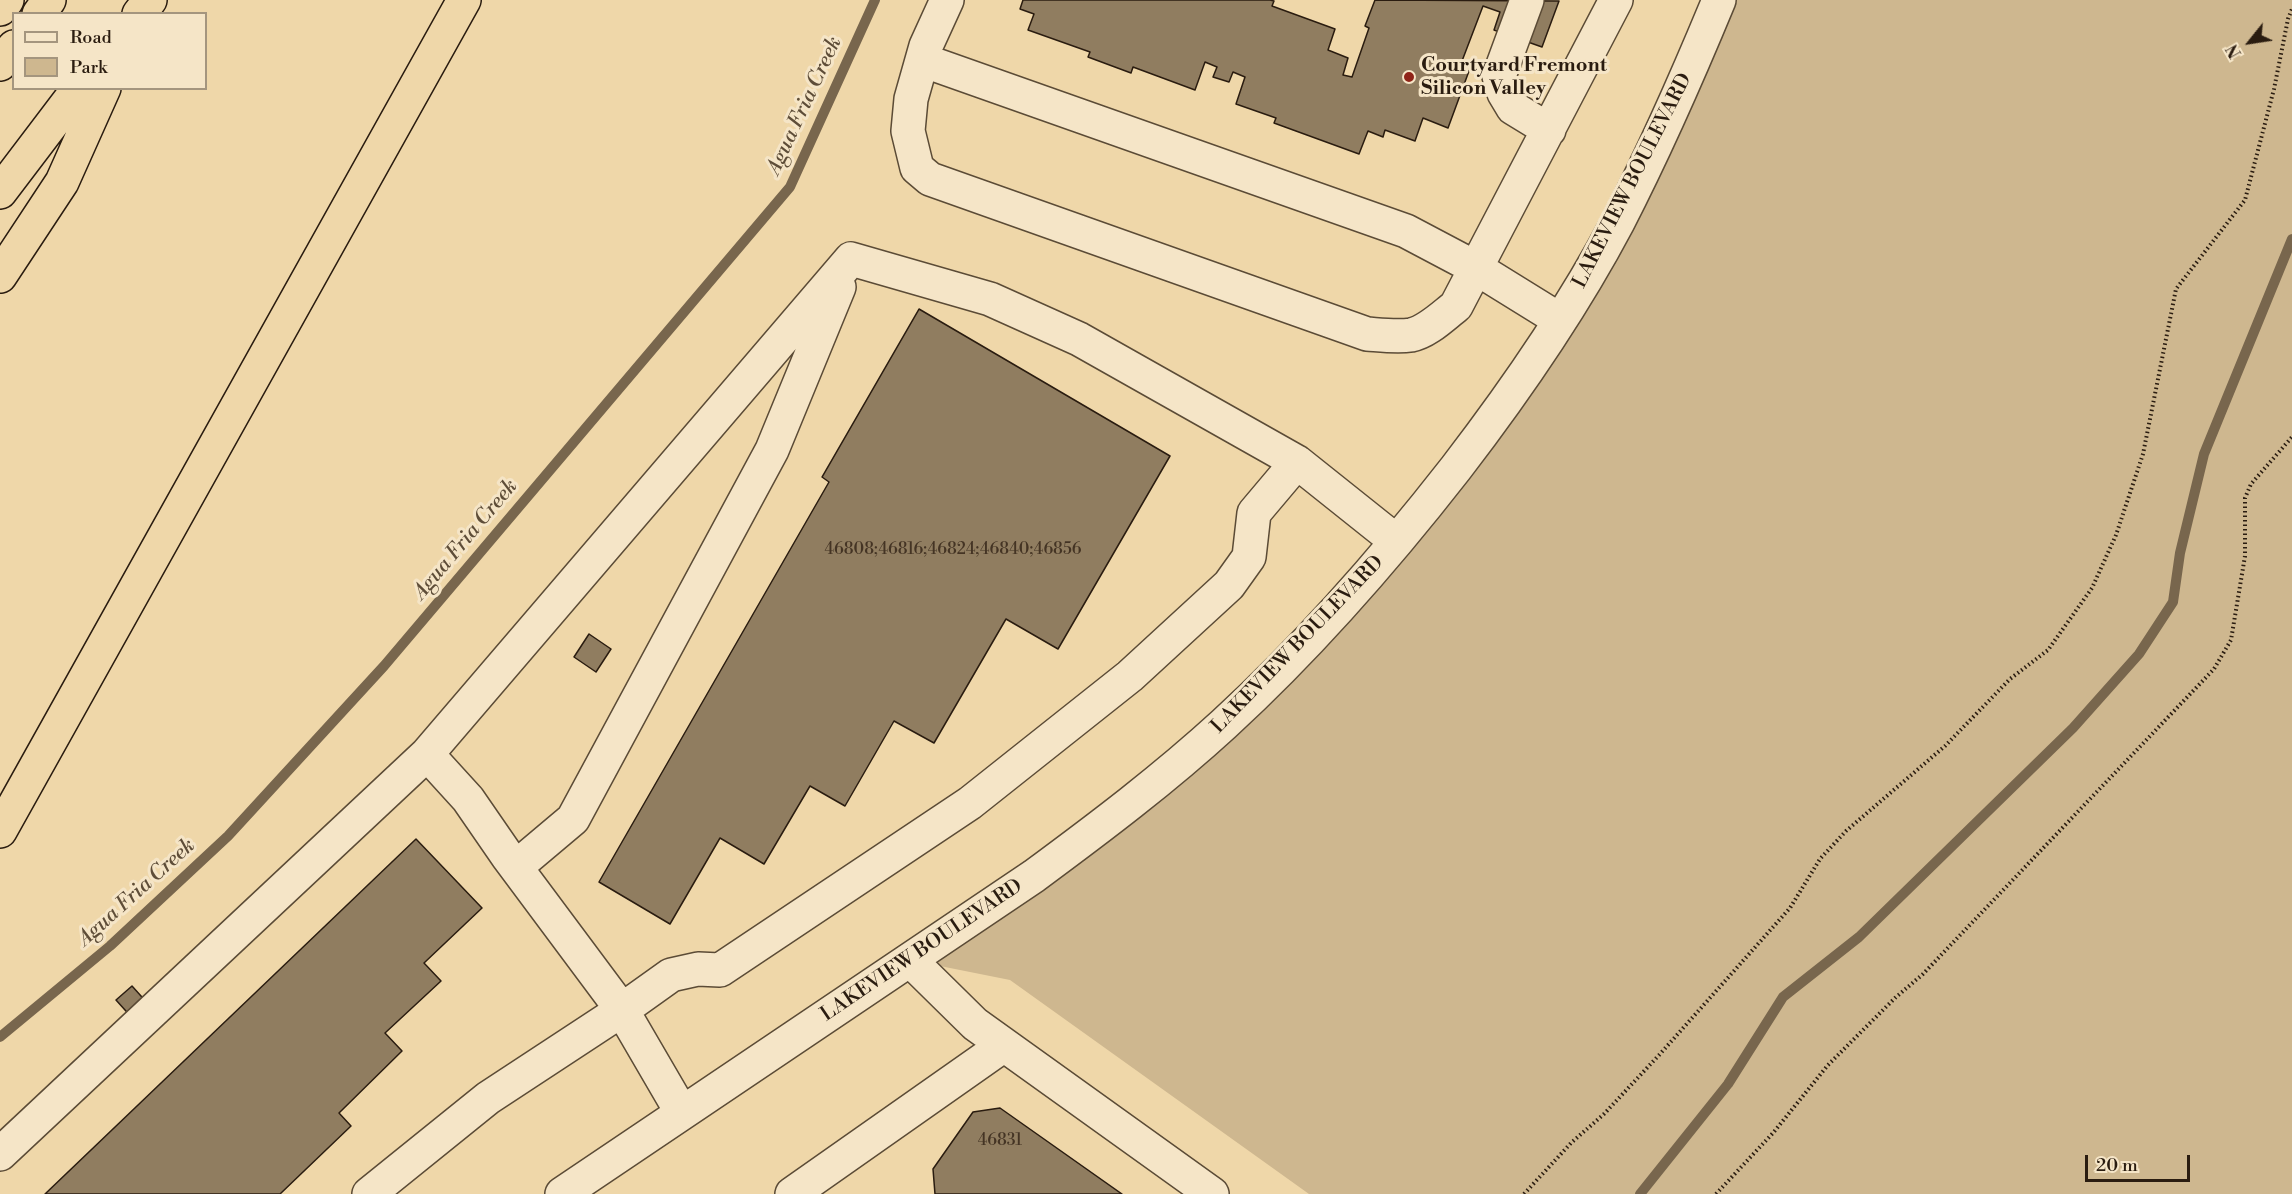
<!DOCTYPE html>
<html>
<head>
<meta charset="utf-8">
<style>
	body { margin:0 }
	#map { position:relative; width:2292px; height:1194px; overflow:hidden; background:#efd7a9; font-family:"Libre Bodoni",serif }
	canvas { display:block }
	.legend { position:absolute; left:12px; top:12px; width:195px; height:78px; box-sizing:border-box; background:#f5e5c7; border:2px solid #a4957e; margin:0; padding:8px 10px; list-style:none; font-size:18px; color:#2a1c10 }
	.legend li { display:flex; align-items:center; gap:12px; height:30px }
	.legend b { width:30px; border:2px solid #a4957e }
	.north { position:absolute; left:2220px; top:12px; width:60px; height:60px; -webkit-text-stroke:4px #f5e5c7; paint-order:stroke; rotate:240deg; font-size:16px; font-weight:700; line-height:24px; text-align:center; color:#2a1c10 }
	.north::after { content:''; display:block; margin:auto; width:21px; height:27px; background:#2a1c10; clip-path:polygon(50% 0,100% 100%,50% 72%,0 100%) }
	.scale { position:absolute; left:2085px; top:1155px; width:105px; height:27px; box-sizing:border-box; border:3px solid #2a1c10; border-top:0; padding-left:8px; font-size:18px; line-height:21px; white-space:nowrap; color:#2a1c10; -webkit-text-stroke:4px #f5e5c7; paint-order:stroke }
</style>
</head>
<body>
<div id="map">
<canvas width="2292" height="1194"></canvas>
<ul class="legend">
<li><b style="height:8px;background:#f5e5c7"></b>Road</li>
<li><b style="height:16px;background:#ceb78f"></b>Park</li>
</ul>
<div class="north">N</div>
<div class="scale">20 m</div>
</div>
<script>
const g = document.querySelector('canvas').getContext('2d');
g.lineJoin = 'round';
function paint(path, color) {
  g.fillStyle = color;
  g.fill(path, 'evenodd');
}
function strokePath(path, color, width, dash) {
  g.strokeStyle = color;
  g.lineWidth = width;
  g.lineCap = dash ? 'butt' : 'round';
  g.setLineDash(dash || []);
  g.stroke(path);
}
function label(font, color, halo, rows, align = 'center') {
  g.font = font + ' "Libre Bodoni",serif';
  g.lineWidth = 6;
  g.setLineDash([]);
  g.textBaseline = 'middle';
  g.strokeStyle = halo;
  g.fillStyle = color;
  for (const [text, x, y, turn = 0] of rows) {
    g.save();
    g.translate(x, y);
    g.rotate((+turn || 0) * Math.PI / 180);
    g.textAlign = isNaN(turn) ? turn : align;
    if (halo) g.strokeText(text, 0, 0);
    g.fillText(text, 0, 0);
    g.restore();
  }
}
const green = new Path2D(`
	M1719,0H2292V1194H1309L1010,980L910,960L1223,724L1532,363Z`);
const stream = new Path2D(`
	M0,1037L110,946L228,836L384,666L790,187L875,0
	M1640,1194L1728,1084L1783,997L1859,937L2073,728L2139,654L2173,602L2180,553L2204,454L2292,239`);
const building = new Path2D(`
	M1023,0H1270L1274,1L1272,6L1335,29L1328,50L1348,58L1343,75L1352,77L1369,28L1365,26L1375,0L1559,1L1542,47L1494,30L1500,12L1483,6L1462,61L1459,60L1457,66L1469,71L1448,128L1423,118L1415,141L1385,130L1383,137L1368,131L1359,154L1274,123L1276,118L1236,104L1245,77L1233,72L1229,82L1213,77L1217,67L1205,62L1195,90L1133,67L1131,73L1088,57L1090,52L1028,30L1034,14L1020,9Z
	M919,309L1170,456L1058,649L1006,619L934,743L894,721L845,806L810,786L764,864L720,838L670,924L599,882L829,482L822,477Z
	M589,634L611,649L596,672L574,657Z
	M416,839L482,908L424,963L441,981L385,1033L402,1051L339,1113L351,1126L280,1194H45Z
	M132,986L150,1006L134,1020L116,1000Z
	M1000,1108L1122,1194H935L933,1169L973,1112Z`);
const path = new Path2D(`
	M1524,1194L1571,1143L1604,1114L1660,1054L1790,908L1820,859L1846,831L1945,746L2010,679L2048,650L2092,588L2116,535L2143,454L2176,289L2245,200L2274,89L2288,19L2292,9
	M1716,1194L1773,1133L1828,1065L1895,998L1923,974L2214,669L2231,640L2245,556V498L2251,484L2292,437`);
const minor = new Path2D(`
	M947,0L926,46L911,99L908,131L917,168L930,179L1367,334C1381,335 1397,337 1411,335C1427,332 1443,316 1456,306L1616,0
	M1527,0L1499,76L1504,93L1513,108L1549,130
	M922,60L1406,231L1476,268L1560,320
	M427,754L468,799L508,857L622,1010L682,1113
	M516,867L573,819L772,450L839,287
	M910,960L975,1024L1212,1194
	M0,1154L427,754L851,259L990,299L1079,339L1297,462L1396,541
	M369,1194L488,1098L622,1010L671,975L698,969L720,970L970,803L1130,676L1229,585L1249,557L1254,513L1297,462
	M562,1194L1034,876C1099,828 1164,779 1224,724C1309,646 1385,559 1456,468C1516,390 1572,309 1618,222C1655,150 1688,75 1719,0
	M792,1194L1004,1045`);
const highway = new Path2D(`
	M0,9L7,0
	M39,14L49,0
	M139,14L150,0
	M0,64L14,47
	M0,192L79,88
	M0,276L62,182L104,88
	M0,831L464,0`);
const markers = [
	[1409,77,6,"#8f2418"]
];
const numberNames = [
	["46808;46816;46824;46840;46856",953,550],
	["46831",1000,1141]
];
const poiNames = [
	["Courtyard Fremont",1421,66],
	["Silicon Valley",1421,89]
];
const streetNames = [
	["LAKEVIEW BOULEVARD",1633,181,-63],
	["LAKEVIEW BOULEVARD",1298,645,-46],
	["LAKEVIEW BOULEVARD",922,951,-34]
];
const waterNames = [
	["Agua Fria Creek",805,106,-65],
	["Agua Fria Creek",466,540,-50],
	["Agua Fria Creek",137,893,-42]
];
paint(green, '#ceb78f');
strokePath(stream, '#78664d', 10);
paint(building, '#907d60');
strokePath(building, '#2a1c10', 1.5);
strokePath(minor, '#5b4b36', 36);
strokePath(highway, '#2a1c10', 36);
strokePath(path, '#2a1c10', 4, [1.5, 3]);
strokePath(minor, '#f5e5c7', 33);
strokePath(highway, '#efd7a9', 33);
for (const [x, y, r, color] of markers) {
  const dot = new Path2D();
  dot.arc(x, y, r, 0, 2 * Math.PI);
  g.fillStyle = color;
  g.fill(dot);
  strokePath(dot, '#f5e5c7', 2);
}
label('16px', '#443424', null, numberNames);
label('bold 20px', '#2a1c10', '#f5e5c7', poiNames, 'left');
label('20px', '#2a1c10', '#f5e5c7', streetNames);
label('italic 21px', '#5e4d38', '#f5e5c7', waterNames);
</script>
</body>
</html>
